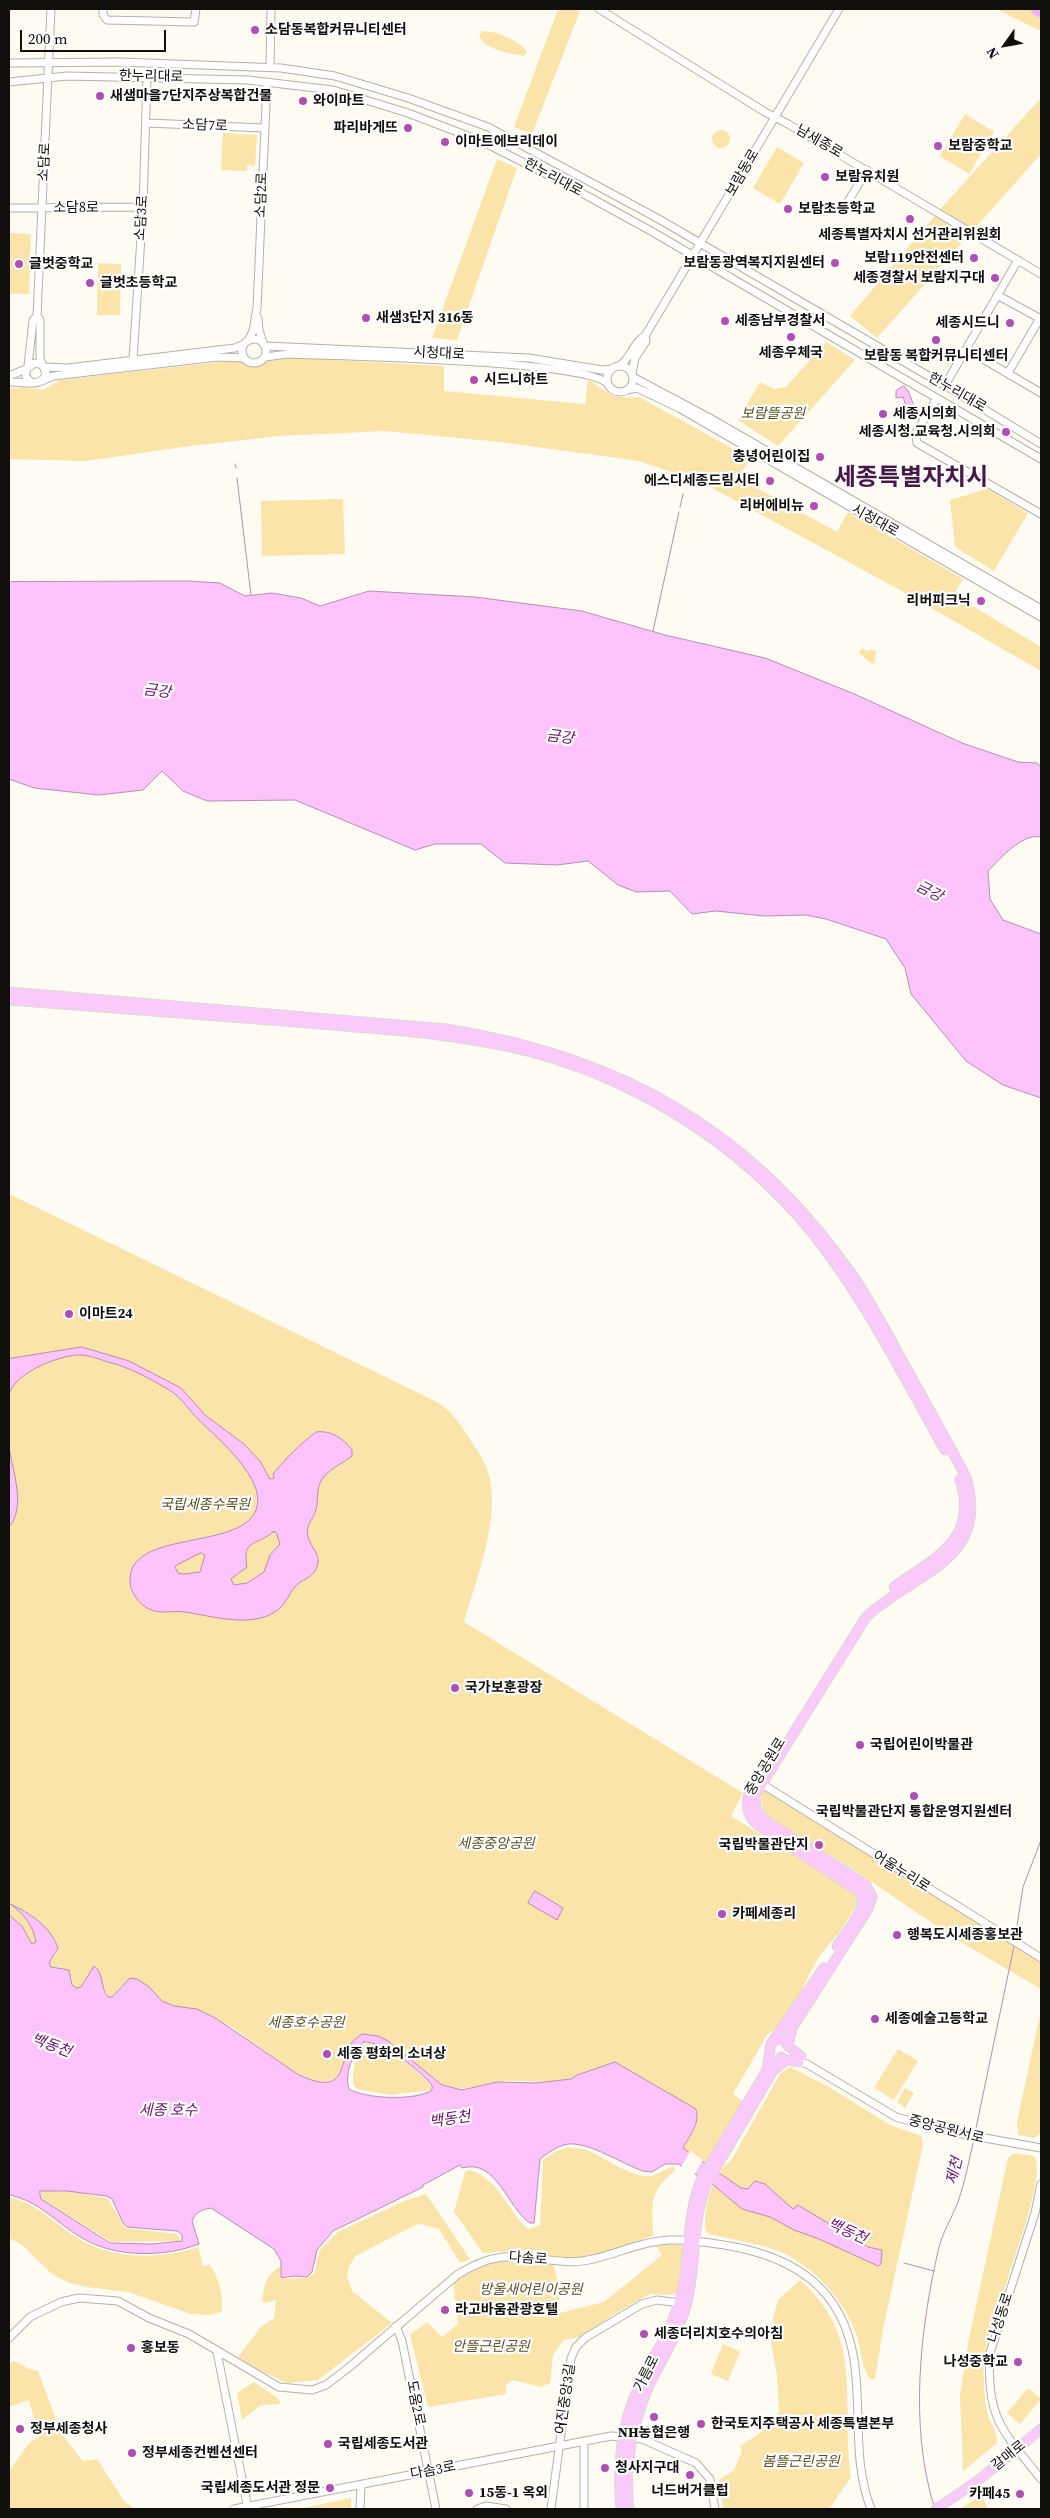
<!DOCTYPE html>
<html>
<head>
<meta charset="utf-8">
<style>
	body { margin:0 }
	#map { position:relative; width:1050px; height:2518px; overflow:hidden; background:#fefbf2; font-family:"Source Serif 4",serif }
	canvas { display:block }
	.frame { position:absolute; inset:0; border:10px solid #100f0c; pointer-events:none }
	.north { position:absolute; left:980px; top:20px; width:50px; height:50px; -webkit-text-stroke:4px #fff; paint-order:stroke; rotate:238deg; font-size:14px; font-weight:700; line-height:20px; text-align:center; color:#100f0c }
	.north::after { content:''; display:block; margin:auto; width:18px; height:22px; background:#100f0c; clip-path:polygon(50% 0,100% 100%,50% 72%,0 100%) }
	.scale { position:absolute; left:20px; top:30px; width:146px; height:22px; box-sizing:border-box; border:2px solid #100f0c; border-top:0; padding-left:6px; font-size:15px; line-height:18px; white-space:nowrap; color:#100f0c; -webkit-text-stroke:4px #fff; paint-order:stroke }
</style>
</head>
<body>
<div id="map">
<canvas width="1050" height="2518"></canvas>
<div class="frame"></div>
<div class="north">N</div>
<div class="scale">200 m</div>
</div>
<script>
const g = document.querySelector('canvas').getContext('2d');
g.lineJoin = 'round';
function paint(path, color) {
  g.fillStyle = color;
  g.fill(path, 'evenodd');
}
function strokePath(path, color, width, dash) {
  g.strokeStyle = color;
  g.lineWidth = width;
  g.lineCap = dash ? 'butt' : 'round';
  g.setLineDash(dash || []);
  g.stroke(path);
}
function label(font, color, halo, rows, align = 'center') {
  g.font = font + ' "Source Serif 4","Noto Sans KR",serif';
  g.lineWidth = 4.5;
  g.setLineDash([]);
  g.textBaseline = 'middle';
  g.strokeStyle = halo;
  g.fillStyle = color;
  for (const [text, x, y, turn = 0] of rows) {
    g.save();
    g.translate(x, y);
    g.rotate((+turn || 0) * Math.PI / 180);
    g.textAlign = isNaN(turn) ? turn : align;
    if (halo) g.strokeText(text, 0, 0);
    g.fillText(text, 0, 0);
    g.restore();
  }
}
const green = new Path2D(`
	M558,9H574L580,11L532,134L514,127Z
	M996,9H1031L1040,13L1041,31Z
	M482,31C498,31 516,40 527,51L524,56C508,53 489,51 479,37Z
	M1041,98V154L877,338L850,316L944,205Z
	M965,114L994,132L969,174L940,156Z
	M712 139a9 9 0 1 1 18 0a9 9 0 1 1-18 0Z
	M223,133L257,135L255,166L247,165V171L221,170Z
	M777,147L804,163L780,204L753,188Z
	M497,159L517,168L457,340L432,338Z
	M9,233L31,234L29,294H9Z
	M98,263L121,264L120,315H97Z
	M826,342L855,360L778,446L738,420L760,382L774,389L786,387Z
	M280,357L444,366V391L585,404L588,379C606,393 616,400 639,397L750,458L739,478L837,532L848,512L963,579L954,595L1041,647V671L900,590L703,483L639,461L500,442L385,431L280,436L190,446L86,461L9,459V389L24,387L43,390L60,380L238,360L248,366L258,367L270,358Z
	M987,489L1028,513L994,571L955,547L950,500Z
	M343,499L345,554L262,556L261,501Z
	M862,648L867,651L871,649L876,651L875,662L872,664L859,653Z
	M9,1194L437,1402C453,1412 461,1425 471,1441C479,1453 487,1465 490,1479C499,1524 476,1579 464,1622L743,1793L731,1816L855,1893C856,1896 857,1901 856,1904C850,1920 836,1937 825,1949C803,1975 799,2016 767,2035L733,2094L744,2102L706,2163L683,2148C690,2136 700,2123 696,2109L615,2062C596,2068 575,2079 556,2081C537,2083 517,2079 498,2082C478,2085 463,2093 442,2085L388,2041L370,2034L347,2055L342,2070L335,2079L331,2082L311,2081L299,2075L233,2028L197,2009L174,2006L162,2001L155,1995L122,1985L112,1997H108L102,1984L100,1973L91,1970L81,1987L76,1988L72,1985V1977L51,1967L49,1963L56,1954C45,1925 41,1921 14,1906C26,1915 33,1927 36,1942L32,1944L22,1926L9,1915Z
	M763,1788L1041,1961V1989L959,1941L854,1870L775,1822C762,1812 759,1804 763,1788Z
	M1041,2010V2133L1034,2138L1018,2135L1017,2122Z
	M368,2043C387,2045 419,2071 431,2086V2090L391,2095L357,2089L353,2084C353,2071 355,2050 368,2043Z
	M898,2049L918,2061L894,2100L874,2088Z
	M790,2067L827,2086L890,2125L921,2136L923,2145L883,2329L875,2379H870C860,2365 862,2347 855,2331C841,2295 808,2260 770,2248C750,2242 729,2239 709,2234L705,2229C704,2205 712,2175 732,2159L780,2074Z
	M905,2088L914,2093L905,2108L897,2102Z
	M567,2148C573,2148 581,2148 587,2150C604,2157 629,2177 649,2176C658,2175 666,2168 675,2166L674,2172C647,2193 653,2205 653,2236C625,2244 576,2267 548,2256V2251L523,2250L483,2253L454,2212L465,2172L470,2170C500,2180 506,2209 528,2229L540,2225L543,2160L556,2151Z
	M1014,2153L1034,2156C1047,2173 1013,2259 1007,2281C997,2313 981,2347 984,2381C984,2391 985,2405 988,2415C991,2424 998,2433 997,2443L963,2471L960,2395L968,2343L1008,2158Z
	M45,2191L78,2192L108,2199L125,2228L177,2234L180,2238L179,2241L111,2242L42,2199L40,2192Z
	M426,2194L470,2259L460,2263L439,2229L421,2224L413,2226L356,2256L349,2266L347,2276L352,2291L392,2323L318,2380L287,2383L253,2367L238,2357L261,2327L274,2318L276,2300L266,2303L262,2301C264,2285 266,2275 281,2266L280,2279L308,2278L314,2273L320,2250L338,2232L402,2202Z
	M9,2197C40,2204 57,2227 83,2241C117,2260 163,2259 198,2247L203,2266L210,2265C220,2279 223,2296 222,2312L209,2315L191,2314L128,2292L86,2287L67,2282L52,2274L22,2245L9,2238Z
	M679,2244L686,2248L678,2292L672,2295L651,2294L619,2311L580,2337L564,2340L553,2355L550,2383L541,2387L513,2380L506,2385V2394L428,2407L410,2335L427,2322L442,2337L458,2324L453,2281L503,2257L553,2264L561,2292L556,2314L604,2302L662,2255L656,2246Z
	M800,2280C866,2338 840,2400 851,2477L829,2509H723L719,2480L734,2470L742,2451L740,2446L769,2427L779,2412L777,2375L771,2343L773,2319L778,2300Z
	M723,2344L740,2351L728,2381L711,2374Z
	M12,2361C23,2363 27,2370 38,2371L61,2433L83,2461L97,2459L124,2501L135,2509H9V2471L30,2442L39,2437L29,2400L9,2407V2365Z
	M254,2382L279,2399L280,2404L261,2405L242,2420L237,2393Z
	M1028,2388L1041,2399L1020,2424L1007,2413Z
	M982,2495L988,2509H960Z
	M351,2498V2509H299Z`);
const water = new Path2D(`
	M904,386C912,392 911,408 921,415L919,419L909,414L903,397L896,398V391Z
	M188,581L220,583L245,596L272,593L301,598L320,606L369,591L475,597L582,611L665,635L765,658L852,693L962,743L1018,762L1037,763L1041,767V837C1022,833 1001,858 988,871L990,899L1003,920L1041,934V1098L1003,1085L966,1061L911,994L905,968L886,939L826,919L805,915L764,916L716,911L692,914L670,891L636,892L618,885L588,861L557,865L505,863L481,844H435L415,850L295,800L207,801L183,791L162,771L143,790L99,795L34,788L9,779V582Z
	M82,1347L129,1361L181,1388L205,1415L244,1444L260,1461L270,1479L274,1478L273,1474C286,1458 300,1444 316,1432C331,1430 343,1438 352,1450V1456C342,1464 326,1470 320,1483C316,1492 319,1503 315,1513C312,1521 305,1526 308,1536C311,1550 324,1555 315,1571C310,1579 300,1580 295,1587C289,1593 287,1602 280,1608C256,1630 212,1616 185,1612C169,1610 158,1616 144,1606C136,1600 130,1590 130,1581C128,1529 240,1551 256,1510C268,1480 218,1439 199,1420C189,1411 182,1397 169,1390C152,1380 135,1370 115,1364C103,1361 92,1355 78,1355C57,1356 12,1374 9,1396V1359ZM273,1532H276L280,1544L270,1555L264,1572L247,1583L234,1585L231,1579L247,1567C242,1538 256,1547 273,1532ZM201,1553L205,1555L200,1572L184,1574L178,1573L175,1567L177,1565Z
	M9,1446C12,1470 27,1507 9,1527Z
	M535,1891L563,1908L557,1920L528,1903Z
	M10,1904C30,1913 51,1927 58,1948L49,1963L51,1967L69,1970L72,1985L76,1988L81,1987L94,1966C104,1972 100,1988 108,1997H112L130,1978L137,1979L148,1986L162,2001L174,2006L197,2009L217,2019L299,2075C358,2102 331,2048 363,2034L378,2036L388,2041L442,2085L462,2090L497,2082L536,2083L571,2079L577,2075L615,2062L696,2109C700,2124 690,2135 683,2148L741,2188L748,2189L755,2181L765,2184L793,2209L798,2205L868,2247L882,2250L881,2264L878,2266L819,2239L794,2230L770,2217L742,2209L712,2184L678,2164H665L652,2172L643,2171C622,2164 590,2142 568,2144C557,2146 548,2153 540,2159L534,2223H530C507,2208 497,2158 462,2168L460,2165L423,2185V2187L333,2231L317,2250L312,2272L307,2277L294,2276L281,2278V2261L274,2249L211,2208C201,2210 196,2212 192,2221L199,2244C165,2257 117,2258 84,2239C57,2224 40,2201 9,2195V1915L22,1926L32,1944L36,1942C33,1925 24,1914 10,1904ZM364,2042C384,2041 419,2070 432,2085V2090C417,2101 365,2099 349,2089C344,2075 353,2051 364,2042ZM40,2191H67L106,2196L112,2199L123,2223L127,2227L177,2231L182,2235V2241L152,2244L110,2243L41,2199Z`);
const pier = new Path2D(`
	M690,2151L703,2160L694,2175L681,2168Z`);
const stream = new Path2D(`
	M235,464L236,468
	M237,478L251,595
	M680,507L683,494
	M653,631L679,512
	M1015,1939L1023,1887L1041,1840
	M975,2133L1014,1946
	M904,2263L934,2271
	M934,2506C909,2426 920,2328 939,2247C943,2232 952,2217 958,2202C965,2182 969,2160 974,2139`);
const minor = new Path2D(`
	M103,9V15L107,20L194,22L196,9
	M599,9L765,112L788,124L1041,274
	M9,63L120,62L281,68L335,76L408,98L488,127L657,218L956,392L1041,444
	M270,67L271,9
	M9,82L67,76L248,80L333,90L408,113L481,141L560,181L651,231L1041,459
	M147,123L264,128
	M846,205L867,170
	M9,208L143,207
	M997,295L1041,319
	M258,318L259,330L263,343
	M242 351a12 12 0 1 1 24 0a12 12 0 1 1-24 0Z
	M248,341L253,331L257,308L267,82
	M266,346L529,358L602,370L612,369
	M966,349L1041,393
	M265,357L288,354C336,356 585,360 608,384
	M133,359L143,207L147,77
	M607 379a13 13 0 1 1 26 0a13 13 0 1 1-26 0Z
	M28,366L33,320L37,316
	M619,366C631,359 633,342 645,336L839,9
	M44,367L68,368L235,348L244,344
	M632,373L635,358L646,341L645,336
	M1008,373L1040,318
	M9,376L26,369
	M633,377L708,417L1041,609
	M948,380L1018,260
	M42,381L53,376L218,357L244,358
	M9,382C22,381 43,389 46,373L40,359V320L37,316L51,9
	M31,382L26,377V369L35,363L42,365
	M627,390L637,388L679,408L1041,617
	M937,398L916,433L917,443L1041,514
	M762,1784L1041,1958
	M799,2062L807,2064L896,2117L951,2132L1041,2148
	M1041,2184L1035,2213L990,2353C986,2419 1003,2431 1041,2479
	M396,2326L402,2341L436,2509
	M9,2338L30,2317L61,2302L79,2298L118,2301L149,2318L189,2334L279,2387L312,2390L326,2385L347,2369L457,2275C471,2266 486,2259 503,2257C533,2254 563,2267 593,2259C619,2253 643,2241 670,2240C690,2239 711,2243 730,2246C796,2258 843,2289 854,2360C862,2410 852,2460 871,2509
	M217,2352L248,2509
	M584,2441V2509
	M234,2509L611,2436L642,2439L696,2463L710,2479L715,2509
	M360,2509L361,2485
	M477,2509L486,2506L506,2509
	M551,2509L571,2358L576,2347L585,2338L642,2304L657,2300L679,2303`);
const major = new Path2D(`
	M9,992L446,1029C619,1056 752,1130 853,1276C872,1304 888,1335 904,1364C925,1402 946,1439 966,1477C991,1561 915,1572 866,1617L755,1795L756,1808L764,1820L866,1885L872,1897L868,1909L792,2028L788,2045
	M9,1000C100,1007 192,1014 284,1021C351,1027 419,1030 485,1042C605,1062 718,1126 799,1217C859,1286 900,1371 945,1450
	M894,1587C936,1557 979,1540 960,1479
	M777,1748C762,1771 730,1803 759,1826L860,1892C869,1908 846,1932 837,1946
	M773,2041L824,1968
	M777,2068L786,2060L799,2062
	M621,2509C617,2467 621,2424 639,2386C652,2358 670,2333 679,2303C691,2263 685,2219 701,2180L767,2070L771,2043L778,2039L784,2040L788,2046L801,2056
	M629,2509C624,2467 632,2425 649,2386C661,2360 678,2335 686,2306C697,2266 691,2222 707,2183L781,2057
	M936,2509L976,2482L1041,2429`);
const highway = new Path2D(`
	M1036,9L1041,12`);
const markers = [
	[255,30,5,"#b14eb4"],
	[100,96,5,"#b14eb4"],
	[303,101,5,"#b14eb4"],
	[408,128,5,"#b14eb4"],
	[445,142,5,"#b14eb4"],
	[938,146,5,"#b14eb4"],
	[825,177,5,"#b14eb4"],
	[788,209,5,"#b14eb4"],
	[910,219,5,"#b14eb4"],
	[974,258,5,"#b14eb4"],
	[835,263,5,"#b14eb4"],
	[19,264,5,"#b14eb4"],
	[995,278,5,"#b14eb4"],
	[90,283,5,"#b14eb4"],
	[366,318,5,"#b14eb4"],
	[725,321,5,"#b14eb4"],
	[1010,323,5,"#b14eb4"],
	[791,337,5,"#b14eb4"],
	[936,340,5,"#b14eb4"],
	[474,380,5,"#b14eb4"],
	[883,414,5,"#b14eb4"],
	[1006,432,5,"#b14eb4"],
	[820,457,5,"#b14eb4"],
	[770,481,5,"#b14eb4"],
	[814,506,5,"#b14eb4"],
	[981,601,5,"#b14eb4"],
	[69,1314,5,"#b14eb4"],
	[455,1688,5,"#b14eb4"],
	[860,1745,5,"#b14eb4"],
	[914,1796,5,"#b14eb4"],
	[819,1845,5,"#b14eb4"],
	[722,1914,5,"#b14eb4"],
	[897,1935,5,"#b14eb4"],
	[875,2019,5,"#b14eb4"],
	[327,2054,5,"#b14eb4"],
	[445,2310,5,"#b14eb4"],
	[644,2334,5,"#b14eb4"],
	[131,2348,5,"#b14eb4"],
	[1018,2362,5,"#b14eb4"],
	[654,2417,5,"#b14eb4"],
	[701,2424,5,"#b14eb4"],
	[20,2429,5,"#b14eb4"],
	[328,2444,5,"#b14eb4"],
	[132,2453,5,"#b14eb4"],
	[605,2468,5,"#b14eb4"],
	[690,2475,5,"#b14eb4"],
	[330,2488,5,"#b14eb4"],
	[469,2493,5,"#b14eb4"],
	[1020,2494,5,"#b14eb4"]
];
const poiNames = [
	["소담동복합커뮤니티센터",265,30],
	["새샘마을7단지주상복합건물",110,96],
	["와이마트",313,101],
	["파리바게뜨",398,128,"right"],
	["이마트에브리데이",455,142],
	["보람중학교",948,146],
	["보람유치원",835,177],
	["보람초등학교",798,209],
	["세종특별자치시 선거관리위원회",910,235,"center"],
	["보람119안전센터",964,258,"right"],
	["보람동광역복지지원센터",825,263,"right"],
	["글벗중학교",29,264],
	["세종경찰서 보람지구대",985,278,"right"],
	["글벗초등학교",100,283],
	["새샘3단지 316동",376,318],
	["세종남부경찰서",735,321],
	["세종시드니",1000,323,"right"],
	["세종우체국",791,353,"center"],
	["보람동 복합커뮤니티센터",936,356,"center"],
	["시드니하트",484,380],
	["세종시의회",893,414],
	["세종시청.교육청.시의회",996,432,"right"],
	["충녕어린이집",810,457,"right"],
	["에스디세종드림시티",760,481,"right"],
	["리버에비뉴",804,506,"right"],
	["리버피크닉",971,601,"right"],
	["이마트24",79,1314],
	["국가보훈광장",465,1688],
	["국립어린이박물관",870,1745],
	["국립박물관단지 통합운영지원센터",914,1812,"center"],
	["국립박물관단지",809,1845,"right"],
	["카페세종리",732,1914],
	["행복도시세종홍보관",907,1935],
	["세종예술고등학교",885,2019],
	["세종 평화의 소녀상",337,2054],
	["라고바움관광호텔",455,2310],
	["세종더리치호수의아침",654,2334],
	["홍보동",141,2348],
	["나성중학교",1008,2362,"right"],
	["한국토지주택공사 세종특별본부",711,2424],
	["정부세종청사",30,2429],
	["NH농협은행",654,2433,"center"],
	["국립세종도서관",338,2444],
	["정부세종컨벤션센터",142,2453],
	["청사지구대",615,2468],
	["국립세종도서관 정문",320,2488,"right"],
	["너드버거클럽",690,2491,"center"],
	["15동-1 옥외",479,2493],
	["카페45",1010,2494,"right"]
];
const streetNames = [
	["한누리대로",151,77,1],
	["소담7로",205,126,2],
	["남세종로",819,142,30],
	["소담로",45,162,-87],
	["보람동로",743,173,-60],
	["한누리대로",553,178,28],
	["소담2로",262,195,-88],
	["소담8로",76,208],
	["소담3로",142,218,-86],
	["시청대로",439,354,3],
	["한누리대로",957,393,30],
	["시청대로",875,521,29],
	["중앙공원로",766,1767,-59],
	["어울누리로",901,1872,32],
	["중앙공원서로",946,2130,14],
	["다솜로",528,2259,4],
	["나성동로",1001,2318,-72],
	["가름로",647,2374,-63],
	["어진중앙3길",566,2399,-82],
	["도움2로",415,2403,79],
	["갈매로",1009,2456,-39],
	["다솜3로",433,2471,-11]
];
const parkNames = [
	["보람뜰공원",773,414],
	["국립세종수목원",205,1505],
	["세종중앙공원",496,1844],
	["세종호수공원",306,2023],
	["방울새어린이공원",531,2290],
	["안뜰근린공원",491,2347],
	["봄뜰근린공원",801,2462]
];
const waterNames = [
	["금강",157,692,7],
	["금강",560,738,7],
	["금강",929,892,27],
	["백동천",51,2046,21],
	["세종 호수",168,2111],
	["백동천",450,2120,-8],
	["제천",955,2171,-76],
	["백동천",847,2232,24]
];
const townNames = [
	["세종특별자치시",911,479]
];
paint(green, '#fbe4a9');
paint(water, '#fdc3fd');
strokePath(water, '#b68db5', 1);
paint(pier, '#fefbf2');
strokePath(stream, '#b68db5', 1);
strokePath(minor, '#b4b1a9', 9);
strokePath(major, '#d9d9d8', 11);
strokePath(highway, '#d9d9d8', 12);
strokePath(minor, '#fff', 7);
strokePath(major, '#facbfa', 9);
strokePath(highway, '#f6a9f6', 10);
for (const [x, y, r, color] of markers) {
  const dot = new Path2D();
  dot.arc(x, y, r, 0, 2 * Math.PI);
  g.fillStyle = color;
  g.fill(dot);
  strokePath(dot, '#fff', 2);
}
label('bold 14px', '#100f0c', '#fff', poiNames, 'left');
label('14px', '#100f0c', '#fff', streetNames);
label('italic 14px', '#5b4d23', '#fff', parkNames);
label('italic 15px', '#68136b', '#fff', waterNames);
label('bold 24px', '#481849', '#fff', townNames);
</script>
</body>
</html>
